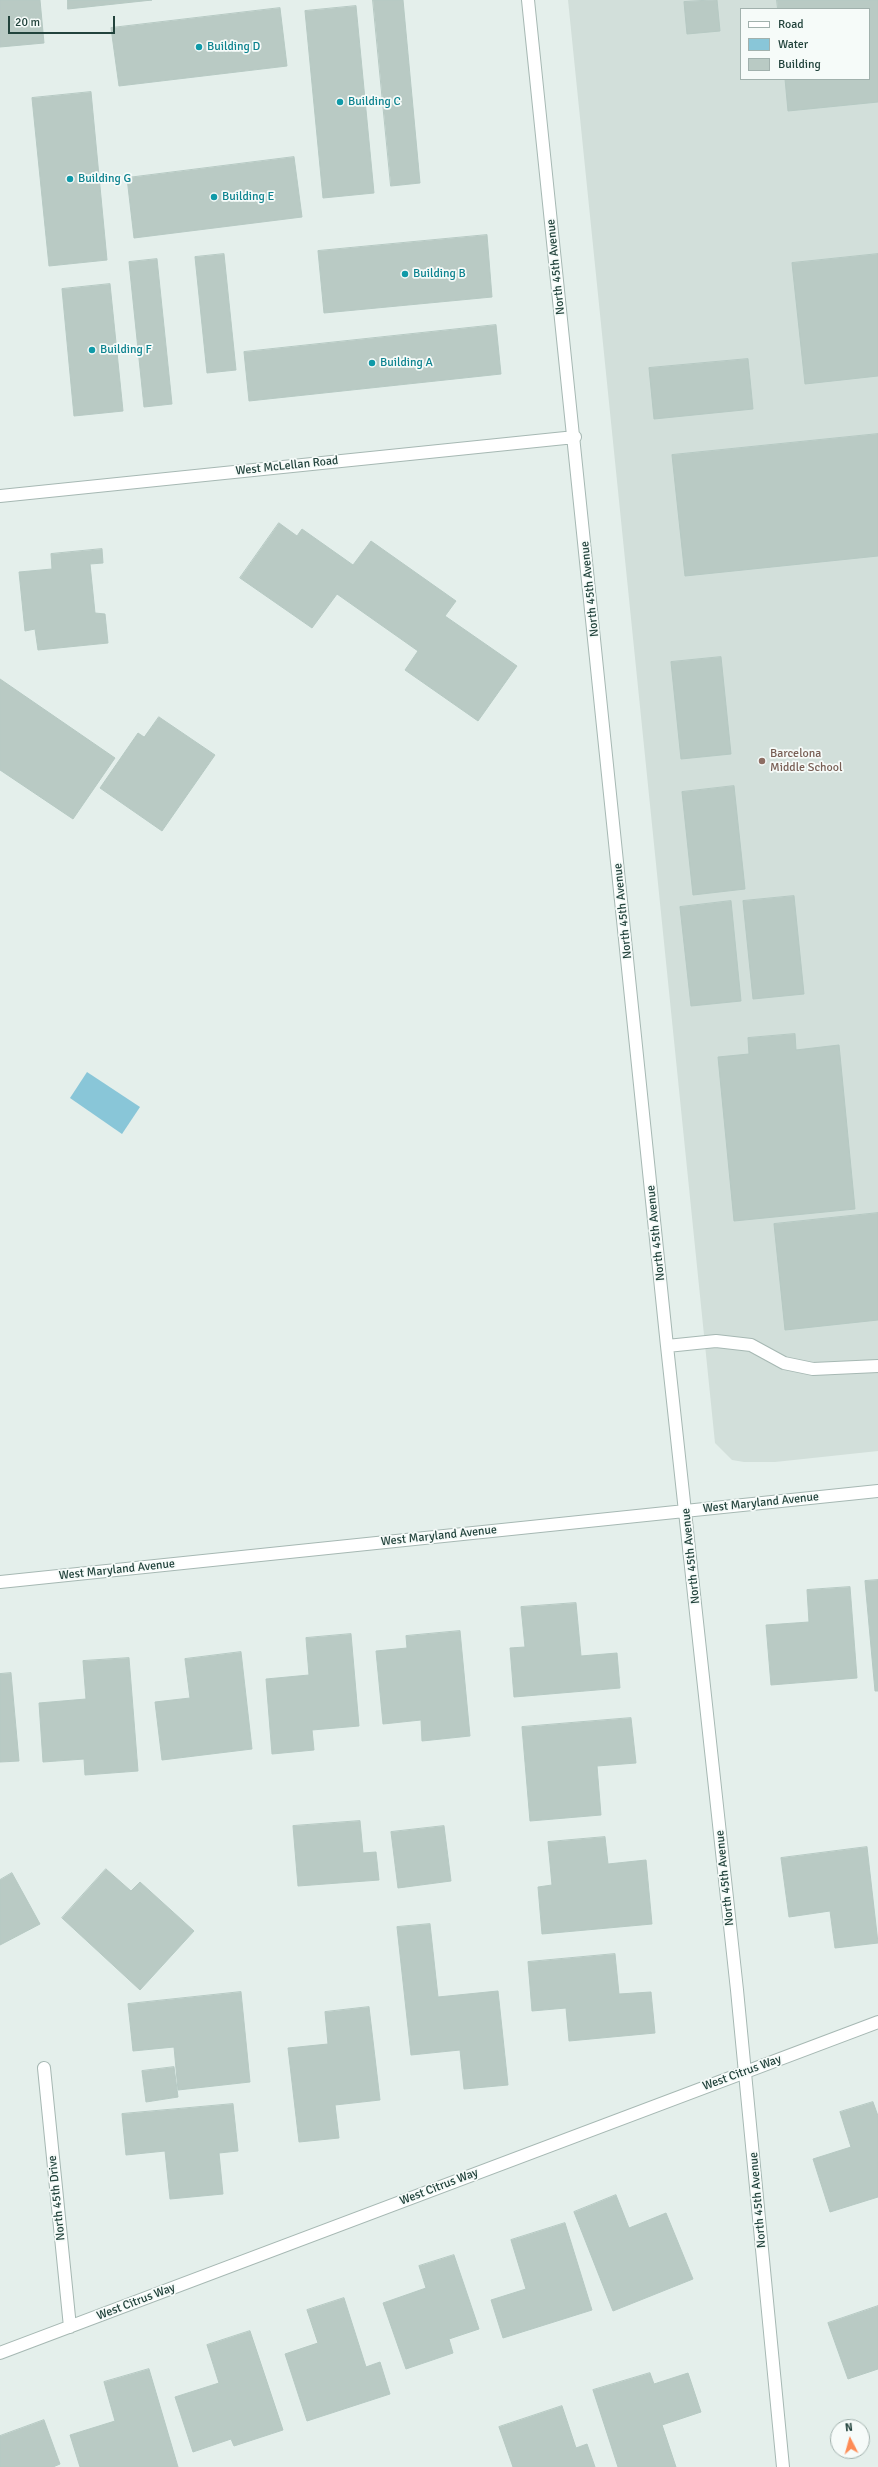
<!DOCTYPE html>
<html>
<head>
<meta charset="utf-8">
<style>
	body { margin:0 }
	#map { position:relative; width:878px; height:2467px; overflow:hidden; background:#e4efeb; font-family:Signika,sans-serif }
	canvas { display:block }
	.legend { position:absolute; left:740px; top:8px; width:130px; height:72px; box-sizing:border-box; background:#f6fbf9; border:1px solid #a1b1ad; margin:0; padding:5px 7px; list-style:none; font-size:12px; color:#22433c }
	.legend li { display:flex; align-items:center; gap:8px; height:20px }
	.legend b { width:20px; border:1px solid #a1b1ad }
	.north { position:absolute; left:830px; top:2419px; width:40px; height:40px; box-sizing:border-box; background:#f6fbf9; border:1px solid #a1b1ad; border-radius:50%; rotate:354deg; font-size:11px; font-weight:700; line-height:16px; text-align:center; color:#22433c }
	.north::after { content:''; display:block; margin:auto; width:14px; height:18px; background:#fd8b55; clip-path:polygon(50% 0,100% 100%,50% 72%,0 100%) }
	.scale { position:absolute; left:8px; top:16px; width:107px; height:18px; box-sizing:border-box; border:2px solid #22433c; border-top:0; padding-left:5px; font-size:12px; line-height:14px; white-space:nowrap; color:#22433c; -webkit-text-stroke:3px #f6fbf9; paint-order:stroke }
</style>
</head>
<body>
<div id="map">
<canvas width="878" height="2467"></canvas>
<ul class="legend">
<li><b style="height:5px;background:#fff"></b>Road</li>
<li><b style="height:11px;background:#89c6d8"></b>Water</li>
<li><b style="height:11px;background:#b9cac4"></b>Building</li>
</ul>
<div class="north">N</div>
<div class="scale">20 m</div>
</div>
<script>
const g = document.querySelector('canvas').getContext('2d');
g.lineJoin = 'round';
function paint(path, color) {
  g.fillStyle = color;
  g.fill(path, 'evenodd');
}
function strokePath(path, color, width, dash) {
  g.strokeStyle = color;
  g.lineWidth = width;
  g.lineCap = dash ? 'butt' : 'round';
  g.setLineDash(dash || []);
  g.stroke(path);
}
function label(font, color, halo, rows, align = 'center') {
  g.font = font + ' Signika,sans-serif';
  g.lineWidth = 3.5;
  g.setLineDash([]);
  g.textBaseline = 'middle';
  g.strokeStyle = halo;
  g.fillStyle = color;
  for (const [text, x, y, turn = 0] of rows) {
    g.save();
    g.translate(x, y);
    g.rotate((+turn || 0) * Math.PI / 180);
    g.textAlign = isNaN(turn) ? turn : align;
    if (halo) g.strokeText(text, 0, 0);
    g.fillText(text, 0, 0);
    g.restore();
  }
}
const built = new Path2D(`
	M568,0H878V1451L775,1462H744L732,1460L715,1443ZM741,9H869V79H741Z`);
const water = new Path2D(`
	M87,1072L140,1107L122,1134L70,1098Z`);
const building = new Path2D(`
	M0,0H40L44,43L0,47Z
	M68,0H152L68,9Z
	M373,0H403L420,183L391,186Z
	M717,0L720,31L687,34L684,2Z
	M777,0H878V102L788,111L785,79H869V9H778Z
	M356,6L374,193L323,198L305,11Z
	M280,8L287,66L119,86L111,28Z
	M91,92L107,260L49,266L32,98Z
	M294,157L302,217L134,238L127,178Z
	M487,235L492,297L324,313L318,251Z
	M224,254L236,370L207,373L195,257Z
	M878,254V376L805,384L792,263Z
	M157,259L172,404L144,407L129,262Z
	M110,284L123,411L74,416L62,289Z
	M496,325L501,374L249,401L244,352Z
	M748,359L753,409L654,419L649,368Z
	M878,434V556L685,576L672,455Z
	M279,523L297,536L302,529L353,565L371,541L456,601L445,616L517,666L478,721L405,670L418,651L337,594L312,628L240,578Z
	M102,549L103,563L90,564L95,613L105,614L108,643L38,650L35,629L25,631L19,572L52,569L51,554Z
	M721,657L731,754L681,759L671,662Z
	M0,679L115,758L73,819L0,770Z
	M159,717L215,755L162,831L100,788L138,733L144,737Z
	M734,786L745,889L693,895L682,792Z
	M794,896L804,994L753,999L743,901Z
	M731,901L741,1001L691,1006L680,907Z
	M795,1034L796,1050L839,1045L855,1209L734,1221L718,1057L749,1054L748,1038Z
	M878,1213V1320L785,1330L774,1224Z
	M878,1580V1691H875L865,1581Z
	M850,1587L857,1678L771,1685L766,1625L809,1622L807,1590Z
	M576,1603L581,1656L617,1653L620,1688L514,1697L510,1648L525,1647L521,1607Z
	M460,1631L470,1736L422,1741L421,1720L383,1724L376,1651L407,1648L406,1636Z
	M351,1634L359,1726L312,1730L314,1750L272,1754L266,1679L309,1675L306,1638Z
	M241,1652L252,1749L162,1760L155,1702L190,1698L185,1659Z
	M129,1658L138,1771L85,1775L84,1759L43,1762L39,1703L86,1699L83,1661Z
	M11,1673L19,1761L0,1762V1674Z
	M631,1718L636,1763L597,1766L601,1815L530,1821L522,1727Z
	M360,1821L363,1853L376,1852L379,1880L298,1886L293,1826Z
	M444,1826L451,1881L398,1888L391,1832Z
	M605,1837L608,1864L646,1860L652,1924L542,1934L538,1887L552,1885L548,1842Z
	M867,1847L878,1943L835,1948L830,1911L789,1917L781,1858Z
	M106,1869L131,1891L140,1882L194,1931L140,1990L62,1918Z
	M12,1873L40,1924L0,1945V1880Z
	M430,1924L438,1997L498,1991L508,2085L464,2089L460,2050L411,2055L397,1927Z
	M615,1954L619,1994L651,1992L655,2033L569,2041L566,2008L532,2011L528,1962Z
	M241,1992L250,2082L178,2090L174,2047L133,2051L128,2004Z
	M369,2007L380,2100L335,2105L339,2138L299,2142L288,2048L328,2044L325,2012Z
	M174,2067L178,2097L146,2102L142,2071Z
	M873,2102L878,2116V2197L830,2212L813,2159L851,2147L840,2112Z
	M233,2104L238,2151L219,2153L223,2194L170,2199L165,2151L126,2155L122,2114Z
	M616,2195L629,2228L666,2213L693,2279L613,2311L574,2212Z
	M565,2223L592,2310L503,2338L491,2300L526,2289L511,2240Z
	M454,2255L479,2329L449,2339L453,2353L406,2369L383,2303L426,2288L419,2266Z
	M344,2298L366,2367L380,2362L390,2394L307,2421L285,2354L318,2343L307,2310Z
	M878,2306V2369L848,2379L828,2323Z
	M250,2331L283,2430L234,2446L231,2439L193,2452L175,2397L219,2383L207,2345Z
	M149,2369L178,2467H80L70,2435L115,2421L104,2382Z
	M650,2373L654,2384L688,2373L701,2412L662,2425L676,2467H618L593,2390Z
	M562,2406L576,2448L587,2444L595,2467H513L499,2427Z
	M44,2420L60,2464L53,2467H0V2436Z`);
const minor = new Path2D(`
	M528,0L667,1346L737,1990L783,2467
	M0,496L575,437
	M667,1346L716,1341L751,1345L784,1363L813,1369L878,1366
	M0,1582L878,1491
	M44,2068L70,2327
	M0,2353L878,2022`);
const markers = [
	[199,47,4,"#0f9aa8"],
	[340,102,4,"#0f9aa8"],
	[70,179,4,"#0f9aa8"],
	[214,197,4,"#0f9aa8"],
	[405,274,4,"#0f9aa8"],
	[92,350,4,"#0f9aa8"],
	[372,363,4,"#0f9aa8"],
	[762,761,4,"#8d6e63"]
];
const cultureNames = [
	["Building D",207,47],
	["Building C",348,102],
	["Building G",78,179],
	["Building E",222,197],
	["Building B",413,274],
	["Building F",100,350],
	["Building A",380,363]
];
const streetNames = [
	["North 45th Avenue",556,267,-96],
	["West McLellan Road",287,466,-6],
	["North 45th Avenue",590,589,-96],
	["North 45th Avenue",623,911,-96],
	["North 45th Avenue",656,1233,-96],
	["West Maryland Avenue",761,1503,-6],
	["West Maryland Avenue",439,1536,-6],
	["North 45th Avenue",691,1556,-96],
	["West Maryland Avenue",117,1570,-6],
	["North 45th Avenue",725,1878,-96],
	["West Citrus Way",742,2073,-20],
	["West Citrus Way",439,2187,-21],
	["North 45th Drive",57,2198,-96],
	["North 45th Avenue",758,2200,-95],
	["West Citrus Way",136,2302,-21]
];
const educationNames = [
	["Barcelona",770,754],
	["Middle School",770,768]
];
paint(built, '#d2dfda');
paint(water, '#89c6d8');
paint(building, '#b9cac4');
strokePath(building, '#b6c9c3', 1);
strokePath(minor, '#a6b8b3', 14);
strokePath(minor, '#fff', 12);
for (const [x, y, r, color] of markers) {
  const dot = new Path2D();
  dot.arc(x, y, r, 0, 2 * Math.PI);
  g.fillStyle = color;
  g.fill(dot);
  strokePath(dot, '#f6fbf9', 1.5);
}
label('12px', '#0d838f', '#f6fbf9', cultureNames, 'left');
label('12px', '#22433c', '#f6fbf9', streetNames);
label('12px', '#785e54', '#f6fbf9', educationNames, 'left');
</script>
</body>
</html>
